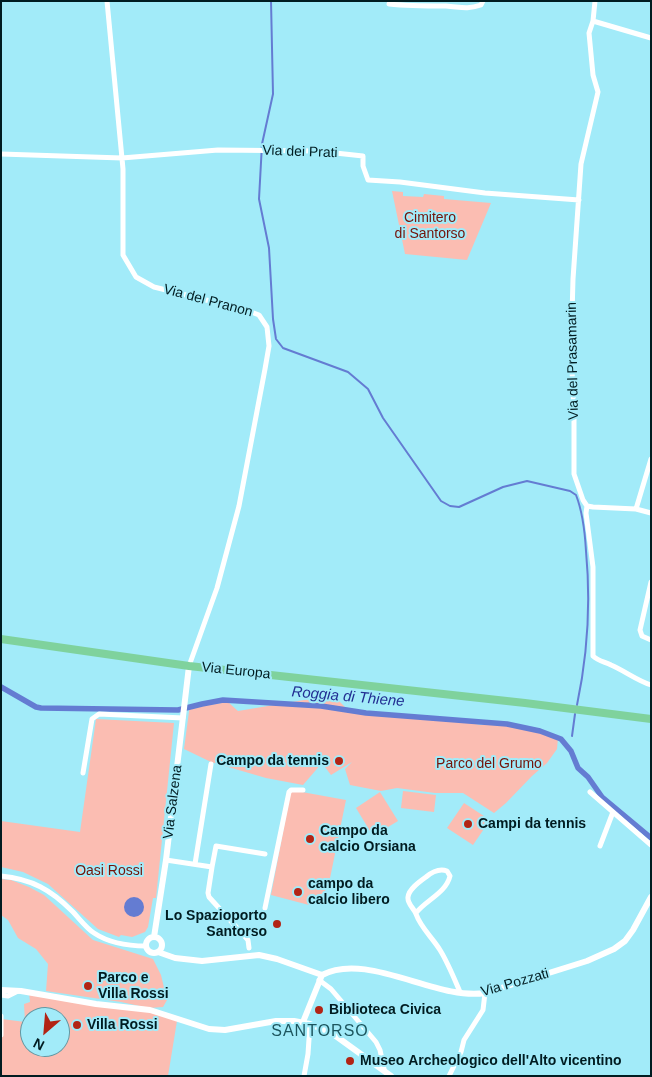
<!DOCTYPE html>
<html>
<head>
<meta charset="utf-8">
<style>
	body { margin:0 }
	#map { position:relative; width:652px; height:1077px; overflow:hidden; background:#a2ebf9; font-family:Helvetica,sans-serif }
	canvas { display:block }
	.frame { position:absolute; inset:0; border:2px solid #001c21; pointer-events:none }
	.north { position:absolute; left:20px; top:1007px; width:50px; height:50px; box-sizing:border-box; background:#a2ebf9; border:1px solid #6198a3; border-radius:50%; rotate:207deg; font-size:14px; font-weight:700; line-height:20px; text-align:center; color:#001c21 }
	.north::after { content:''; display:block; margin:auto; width:18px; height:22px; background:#b22415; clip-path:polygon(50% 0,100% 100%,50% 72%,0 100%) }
</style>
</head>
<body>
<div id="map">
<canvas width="652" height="1077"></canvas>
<div class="frame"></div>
<div class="north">N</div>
</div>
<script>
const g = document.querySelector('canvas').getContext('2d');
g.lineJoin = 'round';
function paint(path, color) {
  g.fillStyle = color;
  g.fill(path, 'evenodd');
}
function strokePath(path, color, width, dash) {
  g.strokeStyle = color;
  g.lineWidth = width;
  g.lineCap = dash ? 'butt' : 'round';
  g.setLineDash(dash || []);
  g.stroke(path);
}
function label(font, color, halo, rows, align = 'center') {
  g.font = font + ' Helvetica,sans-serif';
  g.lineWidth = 4;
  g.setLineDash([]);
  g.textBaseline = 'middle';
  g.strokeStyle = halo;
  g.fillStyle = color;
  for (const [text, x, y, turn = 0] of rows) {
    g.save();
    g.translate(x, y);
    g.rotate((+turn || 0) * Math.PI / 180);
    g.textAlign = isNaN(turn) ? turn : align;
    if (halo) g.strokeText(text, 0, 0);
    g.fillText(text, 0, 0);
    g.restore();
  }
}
const green = new Path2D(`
	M392,191L403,192V196L423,197L424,194L444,196V199L491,203L467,260L405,254Z
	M310,699L338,700L350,712L439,721L444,718L481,725L495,724L529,729L558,738L557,749L547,763L532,776L506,803L494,813L463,793H435L397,788L381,791L350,785L345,769L352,762L331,775L322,763L303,785L266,778L211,762L184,749L190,704L209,705L228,702L238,711Z
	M96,719L174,723L156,898H153L148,927L145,932L132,937L121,935L119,937L98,929L48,884L23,872L1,867V821L80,832Z
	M291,790L346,800L328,888L309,905L271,895Z
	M403,791L436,795L434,812L401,808Z
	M380,792L398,821L373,836L356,808Z
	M464,803L490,820L473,845L447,828Z
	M1,879L11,880L29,887L44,895L93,940L153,959L161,975L167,1000L163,1007L149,1008L121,1002L46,991L48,964L36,949L18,938L8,920L1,915Z
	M29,993L150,1010L177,1021L168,1076H1L2,1019L25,1022L24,1004L30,1002ZM30,1017H60V1047H30Z`);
const water = new Path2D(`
	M124 907a10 10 0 1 1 20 0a10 10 0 1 1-20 0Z`);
const stream = new Path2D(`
	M271,1L273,94L262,144L259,199L269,248L273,319L276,339L283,348L348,372L368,389L383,418L441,501L450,506L459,507L503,487L527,481L570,491L576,495C583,513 585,533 586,551C591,605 588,653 577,705
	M572,736L575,714`);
const canal = new Path2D(`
	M1,687L36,707L41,708L178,710L202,704L223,700L321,706L366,713L507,724L540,731L561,739L571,751L578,768L588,777L602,797L651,838`);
const minor = new Path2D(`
	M107,1L123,169V255L136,277L154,287L246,310L259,315L267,327L269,346L265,369L239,506L217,588L189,666
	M595,1L593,21L589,33L593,75L598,92L581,164L573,279L571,351L574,410V474L583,500L587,506L586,513L593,567V656C598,661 605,662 611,665C625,671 636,680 651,685
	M389,4C408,6 427,6 446,6C461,7 466,10 481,5L483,1
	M593,21L651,38
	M1,154L122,158L218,150L317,151L363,156V166L368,180L400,182L485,193L579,200
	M587,506L593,507L636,509L651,513
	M636,509L651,459
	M651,582L640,630L642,636L651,640
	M83,773L92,719L99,714L183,718
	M590,792L613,812
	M600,846L613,812L651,845
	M166,860L212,867L216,846L265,854
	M195,864L211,764
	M212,867L208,893L209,897L248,940L249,948
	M1,876C32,879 51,890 72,911C79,918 86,928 94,933C109,943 129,946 146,946
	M265,908L289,792L291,790H303
	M416,913C426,900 446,893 450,876L447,871C439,868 432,872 426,877C419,882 409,889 408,897C407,904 414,908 416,914C421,928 432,937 440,950C448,963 454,978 460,992
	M319,980L331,989L376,1042L380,1050L384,1069
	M1,995L8,996L18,991
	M1,1016V1035
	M304,1076L308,1054L310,1024
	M449,1076L461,1052L464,1040L483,1010L485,993`);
const tertiary = new Path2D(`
	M154,937L166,860L189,666
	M146 945a8 8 0 1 1 16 0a8 8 0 1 1-16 0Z
	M158,952L175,958L202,961L259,955L277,959L322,975
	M322,975C367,951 437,1001 485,993L587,961L614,949L625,941L633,930L651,897
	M1,990L21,991L96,1004L150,1010L209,1029L225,1030L276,1021H294L310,1024L333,1034L391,1076
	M303,1022L322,975`);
const primary = new Path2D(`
	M1,639L189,666L525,703L651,719`);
const markers = [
	[339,761,5,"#b22415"],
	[468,824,5,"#b22415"],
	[310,839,5,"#b22415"],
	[298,892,5,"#b22415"],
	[277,924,5,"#b22415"],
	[88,986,5,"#b22415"],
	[319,1010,5,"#b22415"],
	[77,1025,5,"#b22415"],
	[350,1061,5,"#b22415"]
];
const streetNames = [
	["Via dei Prati",300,152,2],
	["Via del Pranon",208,301,15],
	["Via del Prasamarin",573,361,-91],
	["Via Europa",236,671,6],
	["Via Salzena",173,802,-83],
	["Via Pozzati",515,983,-16]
];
const parkNames = [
	["Cimitero",430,218],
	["di Santorso",430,234],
	["Parco del Grumo",489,764],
	["Oasi Rossi",109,871]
];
const poiNames = [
	["Campo da tennis",329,761,"right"],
	["Campi da tennis",478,824],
	["Campo da",320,831],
	["calcio Orsiana",320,847],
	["campo da",308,884],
	["calcio libero",308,900],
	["Lo Spazioporto",267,916,"right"],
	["Santorso",267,932,"right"],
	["Parco e",98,978],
	["Villa Rossi",98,994],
	["Biblioteca Civica",329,1010],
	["Villa Rossi",87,1025],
	["Museo Archeologico dell'Alto vicentino",360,1061]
];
const waterNames = [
	["Roggia di Thiene",348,697,5]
];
const quarterNames = [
	["SANTORSO",320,1032]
];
paint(green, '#fbbdb2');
paint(water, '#647cd2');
strokePath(stream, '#647cd2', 2);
strokePath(canal, '#647cd2', 5.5);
strokePath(minor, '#fff', 5);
strokePath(tertiary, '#fff', 6);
strokePath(primary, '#7fd29d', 8);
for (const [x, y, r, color] of markers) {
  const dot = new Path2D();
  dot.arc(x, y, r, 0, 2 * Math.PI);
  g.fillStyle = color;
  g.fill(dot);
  strokePath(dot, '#a2ebf9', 2);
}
label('14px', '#001c21', '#a2ebf9', streetNames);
label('14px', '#731309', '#a2ebf9', parkNames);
label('bold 14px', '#001c21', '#a2ebf9', poiNames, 'left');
label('italic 15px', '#222f93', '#a2ebf9', waterNames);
g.letterSpacing = '1px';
label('16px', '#1c555e', '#a2ebf9', quarterNames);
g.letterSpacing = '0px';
</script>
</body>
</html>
